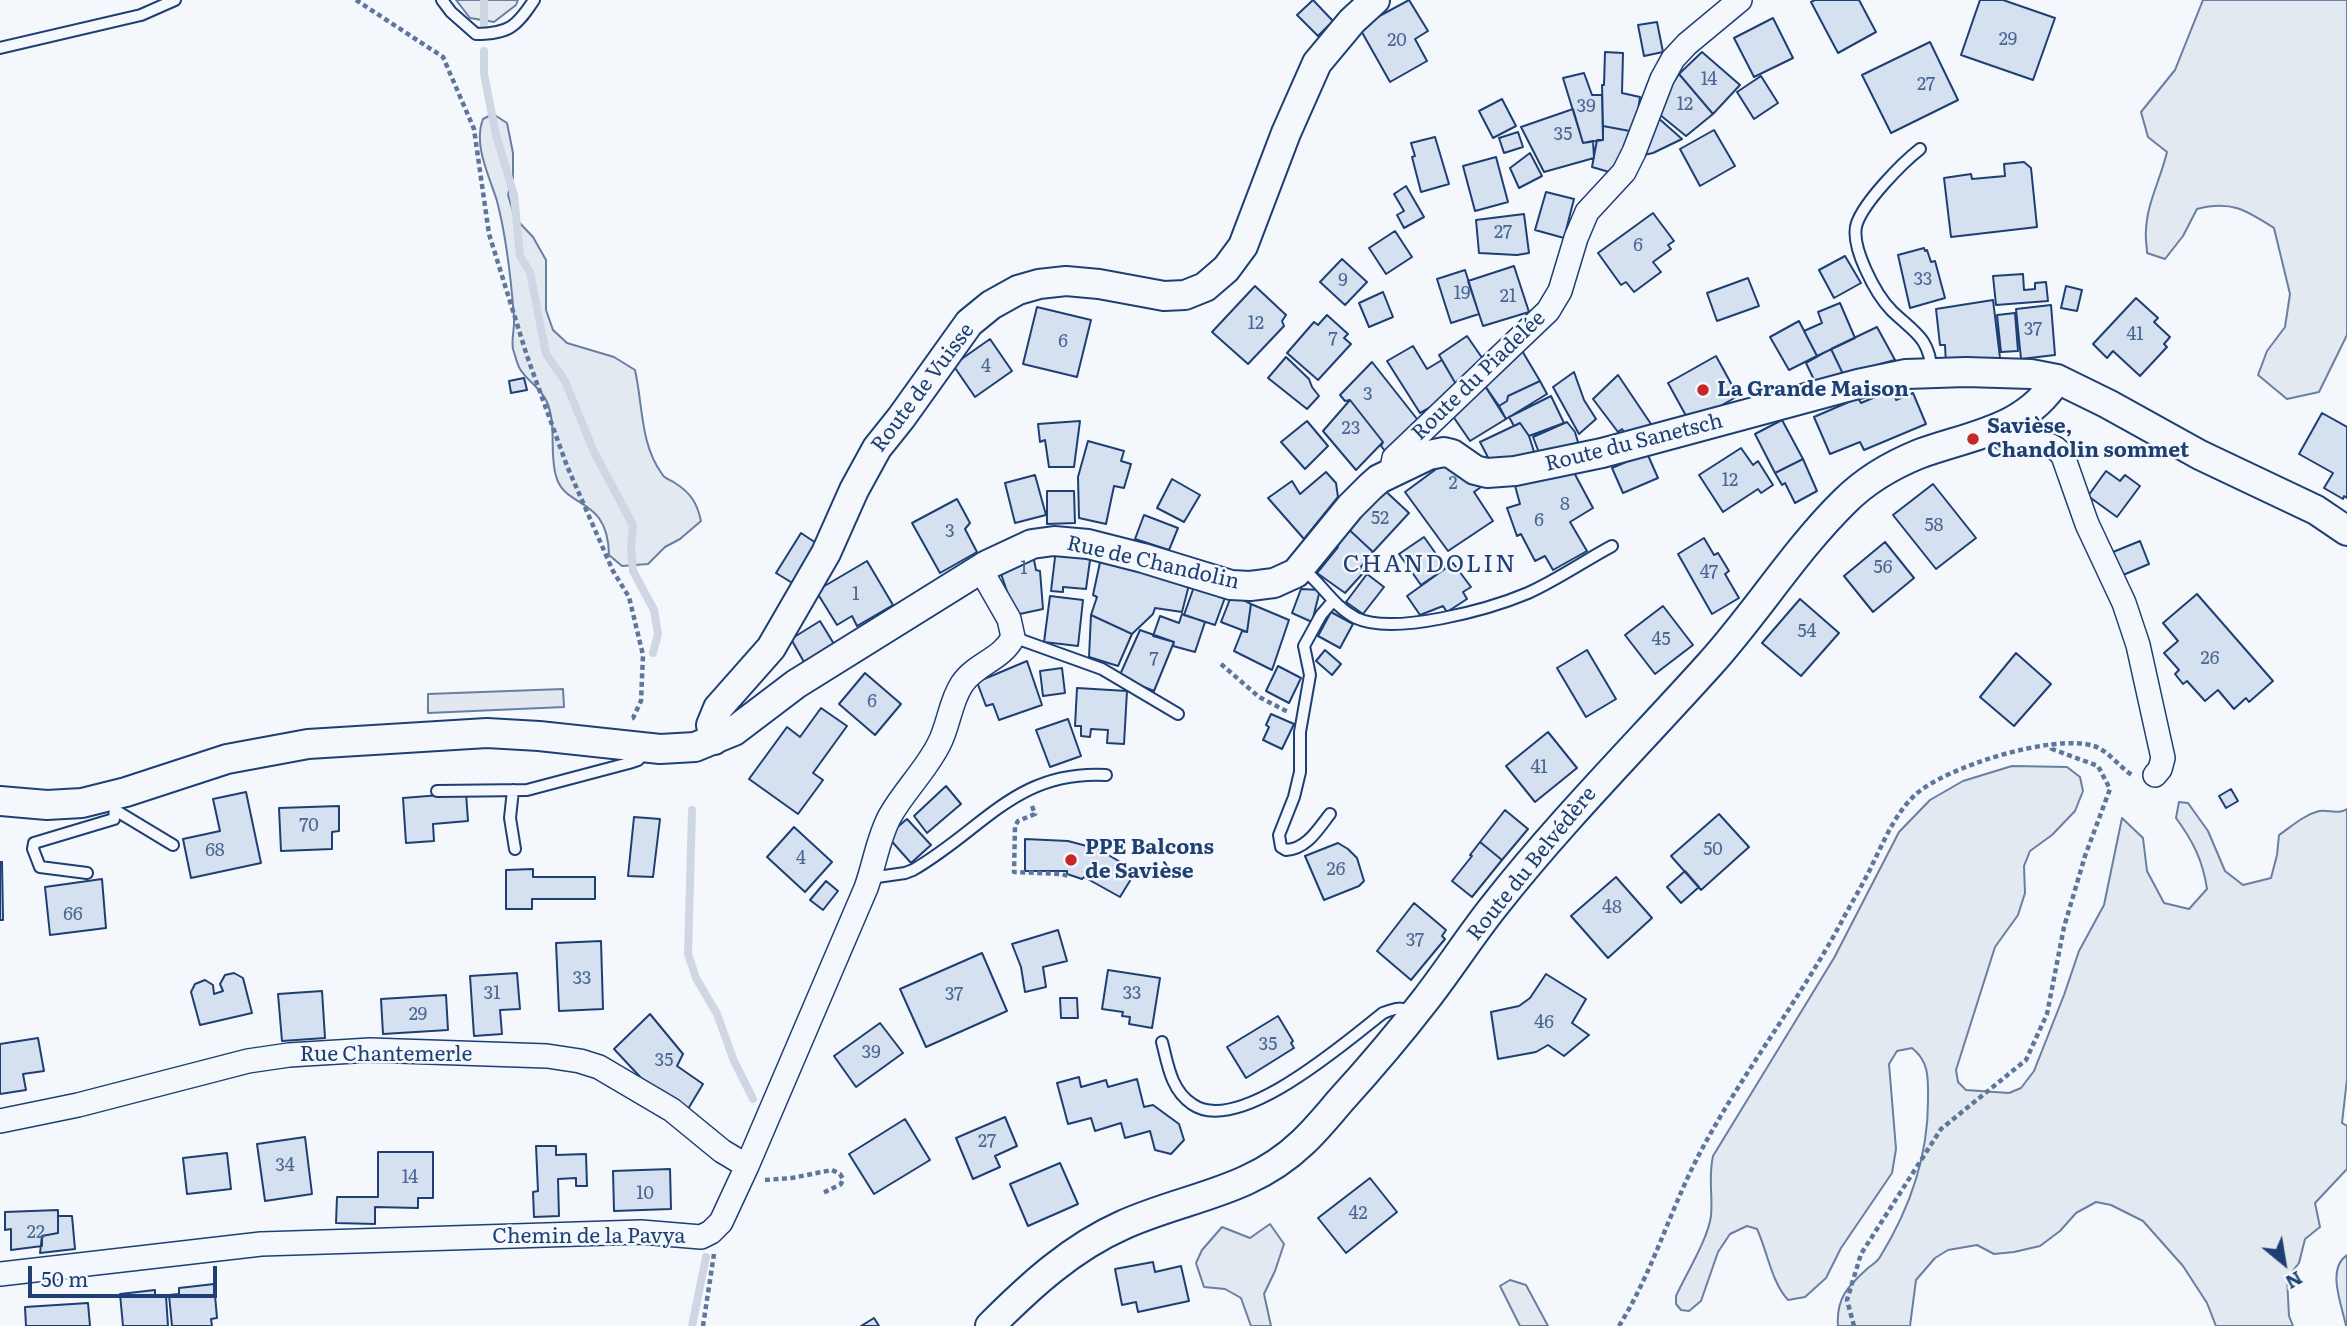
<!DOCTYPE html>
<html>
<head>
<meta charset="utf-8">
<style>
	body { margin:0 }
	#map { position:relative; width:2347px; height:1326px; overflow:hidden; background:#f4f7fb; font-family:Literata,serif }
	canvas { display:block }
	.north { position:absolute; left:2249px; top:1228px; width:70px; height:70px; -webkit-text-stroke:5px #f4f7fb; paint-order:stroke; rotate:150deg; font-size:19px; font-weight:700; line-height:28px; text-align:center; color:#1d3f73 }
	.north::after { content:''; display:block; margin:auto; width:24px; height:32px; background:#1d3f73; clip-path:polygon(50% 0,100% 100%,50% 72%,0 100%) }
	.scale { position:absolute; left:28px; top:1266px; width:189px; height:32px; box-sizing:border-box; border:4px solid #1d3f73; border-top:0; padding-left:9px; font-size:21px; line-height:24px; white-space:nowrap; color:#1d3f73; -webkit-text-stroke:5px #f4f7fb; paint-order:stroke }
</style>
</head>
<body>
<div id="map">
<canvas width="2347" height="1326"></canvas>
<div class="north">N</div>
<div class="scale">50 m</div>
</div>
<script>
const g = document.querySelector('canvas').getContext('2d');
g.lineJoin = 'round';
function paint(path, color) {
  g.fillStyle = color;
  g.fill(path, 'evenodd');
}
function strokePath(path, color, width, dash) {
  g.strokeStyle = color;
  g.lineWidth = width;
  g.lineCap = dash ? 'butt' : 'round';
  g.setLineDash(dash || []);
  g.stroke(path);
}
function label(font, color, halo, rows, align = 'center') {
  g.font = font + ' Literata,serif';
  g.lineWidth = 5;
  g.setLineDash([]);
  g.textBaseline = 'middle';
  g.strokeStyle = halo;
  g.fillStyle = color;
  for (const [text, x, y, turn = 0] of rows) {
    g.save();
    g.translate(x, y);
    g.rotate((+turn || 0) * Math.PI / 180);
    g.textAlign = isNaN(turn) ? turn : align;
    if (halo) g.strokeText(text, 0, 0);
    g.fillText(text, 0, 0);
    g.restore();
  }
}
const green = new Path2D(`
	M456,0H518L516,5L494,22L470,18Z
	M2203,0H2347V335L2319,392L2287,399L2258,375L2267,351L2285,327L2290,294L2274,228C2246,210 2231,200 2197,209L2183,236L2165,259L2147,253C2147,246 2145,238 2146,230C2147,203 2161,178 2167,152L2148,137L2141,112L2175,70Z
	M493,114L507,123L513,153V178L508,195L515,218L533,237L546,260V310L553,330L567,343L614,357L635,370C643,405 640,444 662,474C664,478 670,480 675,483C691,493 697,503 701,521L680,539L665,547L648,564L622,566L609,555C608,495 565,510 556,476C549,452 557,426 547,402C541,388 527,381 520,369C517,364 515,355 513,349C511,339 515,328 514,317C511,279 507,239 497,201C489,175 473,145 483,119Z
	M2012,766L2067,767L2080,777L2083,791L2075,811L2052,835L2030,851L2024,866L2025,893L2018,915L1995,947L1956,1070L1958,1082L1966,1090L2009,1093L2021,1088L2034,1071L2064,995L2079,951L2104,905L2122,818L2143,838L2147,871L2164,903L2189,909L2207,889C2203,861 2193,841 2176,818L2179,802L2188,803L2208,831L2225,871L2243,885L2271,878L2277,855L2279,835C2292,826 2304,815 2319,811C2329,809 2338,815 2347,809V1079L2342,1123L2347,1126V1169L2315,1203L2320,1227L2305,1239L2299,1263L2287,1278L2289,1316L2293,1326H2216L2207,1303L2183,1266L2143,1221L2111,1205L2096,1202L2076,1213L2060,1231L2040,1246L2014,1252L1994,1254L1977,1245L1948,1250L1935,1258L1916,1280L1910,1326H1838C1836,1298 1848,1286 1868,1268C1873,1264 1877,1262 1880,1257C1909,1210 1928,1157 1928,1101C1928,1080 1930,1062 1912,1048L1897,1051L1889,1064L1896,1149L1892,1173L1841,1248L1826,1278L1805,1297L1788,1300C1771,1281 1768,1253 1757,1229L1747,1226L1730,1234L1718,1252L1701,1301L1689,1311L1681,1310L1676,1304V1296C1686,1274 1708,1239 1711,1216C1713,1195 1708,1178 1713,1156L1834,958L1899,832L1930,800L1963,781Z
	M1270,1224L1284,1244L1275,1271L1264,1294L1271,1326H1251L1241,1298L1225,1289L1204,1287L1196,1263L1202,1250L1222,1227L1250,1238Z
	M2347,1255V1326H2346C2342,1305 2326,1269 2347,1255Z
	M1510,1280L1526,1285L1548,1326H1520L1500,1286Z`);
const parking = new Path2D(`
	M563,689L564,707L428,713V694Z`);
const stream = new Path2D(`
	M484,26V0
	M484,51V74L496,135L514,195L520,256L530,272L546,354L565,381L594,452L633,525L631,546L633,571L654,610L658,634L653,653
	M692,810L688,954L696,978L717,1014L734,1061L753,1099
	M692,1326L706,1257`);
const building = new Path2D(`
	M1313,0L1333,21L1318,36L1297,15Z
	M1409,0L1428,31L1415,39L1427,61L1390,82L1359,27Z
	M1815,0H1859L1876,32L1838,53L1811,2Z
	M1980,0H2003L2055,18L2033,80L1961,55Z
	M1773,18L1793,58L1754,77L1734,38Z
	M1657,22L1663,52L1644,56L1638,25Z
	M1930,42L1958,100L1891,133L1862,75Z
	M1605,52L1623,53L1622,93L1640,97L1635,132L1603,126L1602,85H1604Z
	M1702,52L1740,85L1713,114L1679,74Z
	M1584,73L1592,95H1602L1603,140L1583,143L1563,78Z
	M1679,74L1713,114L1686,136L1654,110Z
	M1761,76L1778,103L1754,119L1737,92Z
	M1502,99L1516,126L1493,138L1479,111Z
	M1573,109L1583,143L1593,141L1594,158L1544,172L1521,127Z
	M1656,116L1682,139L1653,153L1639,156Z
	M1603,126L1635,132L1616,174L1592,167L1597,140H1603Z
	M1714,130L1735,166L1700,186L1680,149Z
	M1518,132L1523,147L1504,153L1499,138Z
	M1435,137L1449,184L1421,192L1412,157L1415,156L1411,143Z
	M1530,153L1542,176L1519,188L1510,168Z
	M1496,157L1508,202L1475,211L1463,166Z
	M2024,162L2031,168L2037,227L1951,237L1944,178L1971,174L1972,179L2005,176L2004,164Z
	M1406,186L1424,217L1404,228L1397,215L1404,211L1394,194Z
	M1546,192L1574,199L1564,238L1535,230Z
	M1653,213L1674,241L1668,245L1671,249L1653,262L1661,272L1634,292L1626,282L1621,285L1598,253Z
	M1524,214L1529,253L1517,255L1479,253L1476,220Z
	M1395,231L1412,257L1386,274L1369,248Z
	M1924,248L1925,251L1927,250L1931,262L1935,261L1945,298L1910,308L1898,255Z
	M1845,256L1861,283L1834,298L1819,270Z
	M1342,259L1367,282L1345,305L1320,282Z
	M1514,266L1529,312L1483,326L1468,281Z
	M1465,270L1479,314L1451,323L1437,279Z
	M2023,274L2024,290L2035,289V283L2046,282L2048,301L1996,305L1993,276Z
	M1748,278L1759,306L1717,321L1707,293Z
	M1255,286L1286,315L1282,321L1284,326L1248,364L1212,332Z
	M2066,286L2082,290L2077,311L2061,308Z
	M1383,292L1393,317L1369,327L1359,303Z
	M2136,298L2158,318L2154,322L2170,337L2164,344L2167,347L2140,376L2113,351L2107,358L2093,344Z
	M1993,300L2001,366L1946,364L1945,345H1940L1936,309Z
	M1840,303L1855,338L1817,356L1804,331L1822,323L1818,312Z
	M2051,305L2055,355L2021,359L2016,309Z
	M1037,307L1091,320L1077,377L1023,364Z
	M2015,313L2018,351L2001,352L1997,315Z
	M1327,315L1348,334L1344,338L1351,344L1318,380L1287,353L1314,322L1318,325Z
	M1799,321L1817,356L1789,370L1770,337Z
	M1877,327L1895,360L1843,374L1831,349Z
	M1467,336L1487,365L1457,386L1439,355Z
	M990,339L1012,371L975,397L953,365Z
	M1413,346L1427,369L1442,360L1457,386L1446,392L1449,397L1420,413L1387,361Z
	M1521,349L1540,381L1508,396L1507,401L1499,406L1481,380Z
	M1831,349L1843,374L1816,384L1806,363Z
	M1716,356L1738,396L1690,423L1668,383Z
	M1286,357L1309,379L1312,387L1319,396L1307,409L1268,378Z
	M1372,362L1421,424L1389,456L1381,446L1383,442L1350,400L1345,401L1340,395Z
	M1574,372L1584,400L1596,419L1579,434L1553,387Z
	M1618,375L1653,427L1627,437L1622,429L1618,432L1593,399Z
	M524,378L527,390L511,393L509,381Z
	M1540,381L1547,394L1506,419L1499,406L1507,401L1508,396Z
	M1483,383L1506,419L1470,441L1450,412Z
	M1892,390L1896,400L1913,393L1926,424L1864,450L1860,442L1830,454L1814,417L1858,398L1861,403Z
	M1551,396L1564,423L1529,436L1520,423L1514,426L1509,417Z
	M1350,400L1383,442L1356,470L1323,431Z
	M2322,413L2347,427V498L2344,496L2343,499L2324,488L2333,473L2299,454Z
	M1782,420L1803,459L1775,473L1755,434Z
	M1080,421L1074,467H1049L1045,440L1040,442L1038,424Z
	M1307,421L1328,446L1305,469L1281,442Z
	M1567,422L1575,432L1580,449L1541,458L1533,437Z
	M1520,423L1529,436L1536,458L1493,467L1480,442Z
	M1088,441L1124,451L1121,461L1131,464L1124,488L1114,486L1106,524L1079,518L1078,477Z
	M1741,448L1753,465L1758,461L1773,485L1761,493L1758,489L1723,512L1699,475Z
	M1647,453L1658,478L1623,493L1612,468Z
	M1803,459L1817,491L1795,503L1785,483L1782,485L1775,473Z
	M1443,464L1476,479L1481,487L1474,492L1493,521L1448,551L1405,492Z
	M1571,467L1593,508L1570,522L1587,551L1553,570L1545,556L1535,561L1521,534L1517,536L1507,508L1520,504L1514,482Z
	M2106,471L2120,481L2125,475L2140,486L2117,517L2088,496Z
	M1326,472L1336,483L1338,497L1304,539L1268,498L1292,481L1300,494Z
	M1035,475L1046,515L1015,523L1005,483Z
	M1172,479L1200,495L1184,522L1157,508Z
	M1933,484L1976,538L1936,569L1893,515Z
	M1380,486L1409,513L1373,552L1343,524Z
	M1047,491H1074L1075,523L1047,524Z
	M957,499L970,523L965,529L977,552L940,573L912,523Z
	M1144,515L1178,528L1169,550L1135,539Z
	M1343,524L1373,552L1360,568L1364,572L1345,593L1317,573L1338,547L1330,541Z
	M801,533L819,545L794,584L776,573Z
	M1424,537L1446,568L1421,585L1399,554Z
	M1704,538L1714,555L1718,553L1729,571L1725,574L1739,598L1712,614L1678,554Z
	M2140,541L2149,564L2123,575L2113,552Z
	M1885,542L1914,578L1873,612L1844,576Z
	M1056,549L1091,553L1086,589L1063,587V592L1051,591Z
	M1032,550L1036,570L1040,571L1043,609L1015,615L997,562Z
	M1102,553L1189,585L1182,612L1155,608L1153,614L1132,634L1091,615L1097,597L1093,595Z
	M867,561L893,605L857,626L852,616L837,625L816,591Z
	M1453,563L1471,587L1463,592L1467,599L1447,612L1443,606L1420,615L1407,596Z
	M1367,574L1384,587L1363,614L1346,602Z
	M1196,581L1227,592L1215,625L1184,615Z
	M1301,589L1320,590L1312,622L1292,613Z
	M1232,594L1251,604L1247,632L1221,622Z
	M2197,594L2273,681L2249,702L2246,698L2234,709L2218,690L2205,701L2187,681L2183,684L2175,674L2179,670L2164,653L2178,641L2163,623Z
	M1050,596L1083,600L1078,646L1044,642Z
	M1800,599L1839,633L1801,676L1762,643Z
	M1251,604L1289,620L1272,670L1234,651L1242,631L1247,632Z
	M1663,606L1693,645L1655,674L1625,635Z
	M1331,612L1353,624L1340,648L1318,636Z
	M1182,614L1205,622L1195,652L1173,646L1174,642L1153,636L1160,616L1179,623Z
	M1091,615L1132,634L1118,666L1089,657Z
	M820,621L834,644L804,662L791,639Z
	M1140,630L1174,642L1154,691L1119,677Z
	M1325,650L1341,664L1332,675L1316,661Z
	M1587,650L1616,699L1586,717L1557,668Z
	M2016,653L2051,684L2014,726L1980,697Z
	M1027,661L1042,705L999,720L993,704L986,706L977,682Z
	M1278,666L1301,678L1289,703L1266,691Z
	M1062,668L1065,693L1043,696L1040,671Z
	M865,673L901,704L875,735L839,704Z
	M1077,688L1127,691L1124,744L1107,743L1108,730L1091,729L1090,737L1081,736V726H1075Z
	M821,708L847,726L813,773L823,780L798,814L749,779L787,727L800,737Z
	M1271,714L1294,724L1282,749L1263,740L1269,727L1266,725Z
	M1068,719L1081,756L1050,767L1036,730Z
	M1548,732L1577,768L1535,802L1506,766Z
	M946,786L961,804L927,833L914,816Z
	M2231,789L2238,801L2226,808L2219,796Z
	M246,792L261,863L191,878L183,839L220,831L213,799Z
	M466,793L468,821L433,824L434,841L406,843L403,798Z
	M339,806V831L332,832V849L281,851L279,808Z
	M1505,810L1528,829L1502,860L1480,842Z
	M1719,814L1749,847L1701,890L1671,856Z
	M634,817L660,819L653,877L628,876Z
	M907,819L931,845L911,863L887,836Z
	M794,827L832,862L805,892L767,857Z
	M1025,839L1068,841L1098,849L1136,871L1120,897L1084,877L1082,879L1067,874V871H1025Z
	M1480,842L1502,860L1472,897L1452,881L1472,856L1470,855Z
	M1338,843L1348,849L1357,858L1364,881L1359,886L1324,900L1305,856Z
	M0,862H2L3,920H0Z
	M533,869V877H595V899H532V909H506V870Z
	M1685,871L1699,887L1681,903L1667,887Z
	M1616,877L1652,918L1608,958L1571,916Z
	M102,879L106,928L50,935L45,887Z
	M826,881L838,891L823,910L810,900Z
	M1414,903L1446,930L1442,936L1445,939L1411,980L1377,951Z
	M1058,930L1067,961L1043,967L1046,987L1025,992L1021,967L1012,944Z
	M601,941L603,1009L559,1011L556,943Z
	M982,953L1007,1011L926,1047L900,989Z
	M1108,970L1160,978L1152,1028L1129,1024L1130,1017L1122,1016L1123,1012L1102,1009Z
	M234,973L243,978L252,1013L200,1025L191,992L195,984L205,980L213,985L214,994L223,991L220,984L225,975Z
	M517,973L520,1009L500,1010L502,1034L474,1036L470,976Z
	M1546,974L1586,999L1572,1023L1589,1035L1564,1056L1548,1045L1536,1052L1498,1059L1491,1012L1519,1006L1530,998Z
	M322,991L325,1038L282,1041L278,994Z
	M446,995L448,1030L383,1034L381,999Z
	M1060,998H1077L1078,1018H1061Z
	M650,1014L683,1054L677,1066L703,1084L688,1109L643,1080L614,1049Z
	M1278,1016L1293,1041L1291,1043L1294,1048L1246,1078L1227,1047Z
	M880,1023L903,1053L856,1087L834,1056Z
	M38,1038L44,1071L23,1074L26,1090L0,1094V1044Z
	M1079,1077L1081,1087L1106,1080L1108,1087L1137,1079L1144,1107L1153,1105L1179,1124L1184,1140L1171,1154L1155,1150L1150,1131L1125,1138L1121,1123L1095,1131L1091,1118L1068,1124L1057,1083Z
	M1005,1117L1017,1146L995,1156L1000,1167L973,1179L956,1138Z
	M905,1119L930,1160L874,1194L849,1154Z
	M305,1137L312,1194L265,1201L257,1144Z
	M536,1146H556V1155L586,1154L587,1186H576V1178L558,1179L559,1216L534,1217L533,1192L538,1191Z
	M378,1152H433V1198H418V1208L375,1207V1224L336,1223L337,1197H378Z
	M227,1153L231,1189L187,1194L183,1158Z
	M1060,1163L1078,1204L1028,1226L1010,1184Z
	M670,1169L671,1209L614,1211L613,1171Z
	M1370,1178L1397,1212L1346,1253L1318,1218Z
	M58,1210V1233L42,1236V1246L11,1250V1229L5,1230V1212Z
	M58,1216H72L75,1249L40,1253L42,1236L58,1233Z
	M1153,1262L1155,1272L1181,1266L1189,1301L1138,1312L1136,1302L1122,1305L1115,1269Z
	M214,1284L217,1318L211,1319L212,1326H172L169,1295L179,1294V1288Z
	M155,1290V1297L166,1296L168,1326H123L120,1294Z
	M88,1303L90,1326H26L25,1307Z
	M874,1318L879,1326H861Z`);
const path = new Path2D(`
	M356,0L443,57L474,129L489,234L527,356L567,466L613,571L629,597L643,655L641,701L633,718L629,719
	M1221,664L1259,697L1288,712
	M1032,806L1035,814L1018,821L1015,826L1014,872L1062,874L1070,877
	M765,1180L792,1178L832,1170L840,1174L843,1179L841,1184L821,1194
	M703,1326L714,1254
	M1619,1326C1654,1270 1671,1206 1702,1149C1745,1069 1801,998 1843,919C1853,900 1865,881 1873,863C1885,839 1895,814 1915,795C1945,767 2054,733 2094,746C2109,751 2119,767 2132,775
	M1854,1326L1847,1300L1861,1254L1941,1129L2026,1060L2047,1014L2064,927L2085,856L2110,789L2098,766L2052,749L2053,744`);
const service = new Path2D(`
	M442,0L451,12L476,34C509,34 517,26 534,0
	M0,48L141,15L175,0
	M1920,149C1902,163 1865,201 1857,223C1849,245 1876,295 1892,311C1915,333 1929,337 1932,372
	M1302,568C1322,584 1333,606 1356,618C1394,636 1490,609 1528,593C1557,580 1584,561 1612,546
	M1013,637L1102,669L1178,714
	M513,790L510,818L515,849
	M437,791L527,790L629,763L638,760L644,753
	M115,810L173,845
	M1330,814C1318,829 1307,849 1286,850L1281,847L1279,835L1294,797L1300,772V732L1310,675L1304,646L1321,615L1333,601
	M87,873L40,867L33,849L34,843L114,819L116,797
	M870,878L905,873L913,870C984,829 1016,770 1106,775
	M1162,1042C1168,1065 1171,1090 1192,1104C1238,1137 1347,1041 1383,1013C1396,1008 1402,1006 1414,1014`);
const minor = new Path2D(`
	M1994,429C2012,458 2043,428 2063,456L2087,524L2124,603L2138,645L2163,758L2160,769L2155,775
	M1391,473L1394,458L1548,311L1560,291L1576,238L1587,212L1624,172L1634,152L1662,79L1673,59L1687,44L1740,0
	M0,1121L78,1105L248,1061L289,1055L370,1050L547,1056L580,1061L599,1067L672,1110L722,1151L747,1166
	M0,1274L261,1244L641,1232L701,1237L711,1232L721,1222L747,1166L866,888C875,863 878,838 890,816C904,791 926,770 939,744C949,725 950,702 962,684C975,664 1003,659 1013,637L1009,619L981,570`);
const tertiary = new Path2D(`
	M714,740L711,725L718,708L771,648L826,553L854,490L877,448L901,418L969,323L991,305L1018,290L1039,284L1066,281L1099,284L1164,296L1185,295L1205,287L1226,269L1243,246L1286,133L1317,63L1352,21L1375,0
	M0,801L47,805L82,803L126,792L227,759L308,744L487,733L539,736L660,749L695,747L734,731L796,684L987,565L1032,544L1054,541L1088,544L1143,558L1231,585L1250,586L1274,583L1296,573L1350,507L1370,487L1379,479L1429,455L1444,452L1452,454L1475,470L1487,473L1515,471L1602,453L1858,384L1906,374L1966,372L2031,374L2057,379L2108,404L2200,455L2316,510L2347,531
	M990,1326C1030,1286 1071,1248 1123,1225C1185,1197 1250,1193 1302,1143C1316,1130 1328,1115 1341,1100C1371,1067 1399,1034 1426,999C1450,968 1471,935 1495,905C1562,820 1638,744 1710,664C1757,612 1795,550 1845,501C1866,480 1892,465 1919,454C1971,435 2026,430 2057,379`);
const markers = [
	[1703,390,7,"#c62828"],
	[1973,439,7,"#c62828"],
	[1071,860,7,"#c62828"]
];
const numberNames = [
	["29",2008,40],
	["20",1397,41],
	["14",1709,80],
	["27",1926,85],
	["12",1685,105],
	["39",1586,107],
	["35",1563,135],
	["27",1503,233],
	["6",1638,246],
	["33",1923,280],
	["9",1343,281],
	["19",1462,294],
	["21",1508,297],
	["12",1256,324],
	["37",2033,330],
	["41",2135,335],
	["7",1333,340],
	["6",1063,342],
	["4",986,367],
	["3",1368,395],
	["23",1351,429],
	["12",1730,481],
	["2",1453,484],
	["8",1565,505],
	["52",1380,519],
	["6",1539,521],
	["58",1934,526],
	["3",950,532],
	["56",1883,568],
	["1",1024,569],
	["47",1709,573],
	["1",856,595],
	["54",1807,632],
	["45",1661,640],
	["26",2210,659],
	["7",1154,660],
	["6",872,702],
	["41",1539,768],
	["70",309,826],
	["50",1713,850],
	["68",215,851],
	["4",801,859],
	["26",1336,870],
	["48",1612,908],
	["66",73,915],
	["37",1415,941],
	["33",582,979],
	["31",492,994],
	["33",1132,994],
	["37",954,995],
	["29",418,1015],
	["46",1544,1023],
	["35",1268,1045],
	["39",871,1053],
	["35",664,1061],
	["27",987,1142],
	["34",285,1166],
	["14",410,1178],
	["10",645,1194],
	["42",1358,1214],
	["22",36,1233]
];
const streetNames = [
	["Route du Piadelée",1479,376,-44],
	["Route de Vuisse",923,388,-53],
	["Route du Sanetsch",1634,443,-14],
	["Rue de Chandolin",1153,563,13],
	["Route du Belvédère",1532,864,-51],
	["Rue Chantemerle",386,1055],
	["Chemin de la Pavya",589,1237]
];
const poiNames = [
	["La Grande Maison",1717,390],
	["Savièse,",1987,427],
	["Chandolin sommet",1987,451],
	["PPE Balcons",1085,848],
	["de Savièse",1085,872]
];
const quarterNames = [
	["CHANDOLIN",1430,565]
];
paint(green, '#e3e9f0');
strokePath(green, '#687fa3', 2);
paint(parking, '#e3e8f0');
strokePath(parking, '#687fa3', 2);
strokePath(stream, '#cfd7e4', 8);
paint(building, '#d5e0f0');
strokePath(building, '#1d3f73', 2);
strokePath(service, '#1d3f73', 14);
strokePath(minor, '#1d3f73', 26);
strokePath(tertiary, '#1d3f73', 32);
strokePath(path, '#5e769c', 4.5, [5, 3.5]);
strokePath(service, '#f4f7fb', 10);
strokePath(minor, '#f4f7fb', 23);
strokePath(tertiary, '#f4f7fb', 28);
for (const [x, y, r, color] of markers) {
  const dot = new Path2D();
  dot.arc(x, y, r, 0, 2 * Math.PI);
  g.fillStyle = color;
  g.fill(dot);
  strokePath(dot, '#f4f7fb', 2.5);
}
label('18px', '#4b6792', null, numberNames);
label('21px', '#1d3f73', '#f4f7fb', streetNames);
label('bold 21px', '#1d3f73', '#f4f7fb', poiNames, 'left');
g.letterSpacing = '2px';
label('24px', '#1d3f73', '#f4f7fb', quarterNames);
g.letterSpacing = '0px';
</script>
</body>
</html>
